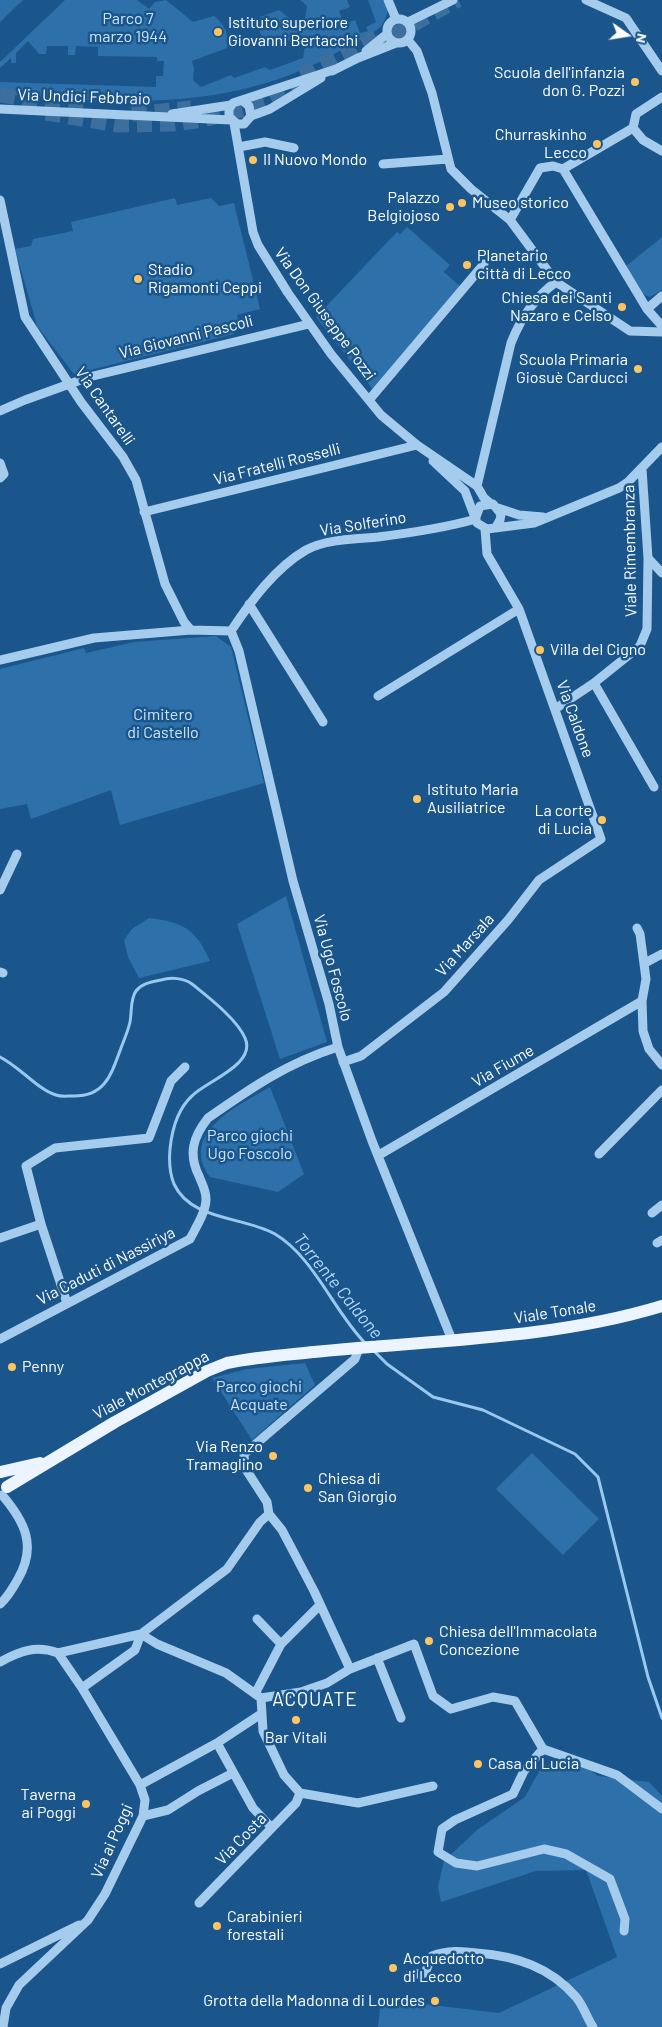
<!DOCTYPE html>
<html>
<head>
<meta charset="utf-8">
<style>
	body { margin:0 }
	#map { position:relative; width:662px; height:2027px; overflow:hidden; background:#1a568c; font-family:Barlow,sans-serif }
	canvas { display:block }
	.north { position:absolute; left:602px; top:10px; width:50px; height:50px; -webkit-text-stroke:4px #1a568c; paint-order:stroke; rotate:103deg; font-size:14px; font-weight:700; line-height:20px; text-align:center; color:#fff }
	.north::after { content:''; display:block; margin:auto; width:18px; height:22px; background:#fff; clip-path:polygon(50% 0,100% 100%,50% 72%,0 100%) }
</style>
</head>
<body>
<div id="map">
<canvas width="662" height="2027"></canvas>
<div class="north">N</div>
</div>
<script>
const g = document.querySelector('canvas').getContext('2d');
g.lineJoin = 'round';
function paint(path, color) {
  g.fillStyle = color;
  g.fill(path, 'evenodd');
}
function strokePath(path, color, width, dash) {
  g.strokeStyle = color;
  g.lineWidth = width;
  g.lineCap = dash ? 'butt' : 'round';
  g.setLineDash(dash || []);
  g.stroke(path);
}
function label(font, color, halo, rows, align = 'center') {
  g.font = font + ' Barlow,sans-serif';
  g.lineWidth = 5;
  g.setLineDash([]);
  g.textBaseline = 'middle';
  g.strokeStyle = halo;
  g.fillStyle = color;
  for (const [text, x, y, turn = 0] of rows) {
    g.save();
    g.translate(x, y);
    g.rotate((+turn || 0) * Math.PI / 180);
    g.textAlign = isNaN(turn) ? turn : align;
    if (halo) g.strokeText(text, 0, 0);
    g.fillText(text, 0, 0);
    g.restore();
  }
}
const green = new Path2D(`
	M0,0H23L0,22Z
	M65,0H137L149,9L155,2L166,0L193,22L214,16C225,25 229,33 227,48L192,61L194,69L193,80L201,87L231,75L234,78L265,67L270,70L303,58L305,45L297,38L272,47C260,38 258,32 260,17L279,10L294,22L305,19L307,6L300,0H347L350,7L339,11L344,24L355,20L360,33L368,31L366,27L376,22L368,0H383L388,11C386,15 385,22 382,25C376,33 353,43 343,49C236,113 119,104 0,94V82L156,87V76H163L164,61H157V57L98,56V47L76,46L75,55H68V46H47L46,54H39L28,41L16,53V63H11V58L0,68V62Z
	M175,198L177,205L211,198L219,206L234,203L260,309L237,315L240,328L233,330L234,334L74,374L37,326L15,249L31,246L33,239L73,231L71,222Z
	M407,227L450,265L444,272L463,289L374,391L316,317L397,232L400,234Z
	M662,237V290L650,297L640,293L625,267Z
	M216,636L231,647L264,783L120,825L111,790L31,819L27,804L0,809V669L84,648L86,653L134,642Z
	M286,896L327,1042L280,1059L237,924Z
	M149,918C183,922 196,929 210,961L139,978L128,957L124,940L132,929Z
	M270,1087L304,1174L278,1192L210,1177C178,1133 239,1105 270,1087Z
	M305,1363L315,1385L252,1440L212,1378L247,1369Z
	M532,1453L599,1519L563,1555L496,1489Z
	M560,1760L580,1762L598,1776L649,1782L662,1796V2027H378L381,1999L499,2013L617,1957L586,1870L536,1871L441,1902L438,1887L444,1861L477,1830L525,1797L541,1768Z`);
const stream = new Path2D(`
	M0,1057C19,1066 38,1090 56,1095C61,1097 67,1096 72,1096C105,1097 111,1075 121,1048C124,1040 128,1031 130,1022C132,1012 130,999 136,991C142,983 152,982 161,980C171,977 184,978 192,984C208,997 237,1019 245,1038C257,1064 207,1081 193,1095C177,1109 172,1129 170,1149C169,1160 170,1174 174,1184C191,1221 243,1216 275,1234C314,1257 334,1312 366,1344
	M373,1350L387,1364L433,1397L483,1410L575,1454L598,1477L648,1677L662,1718`);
const highwayTunnel = new Path2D(`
	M373,46L458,0
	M301,75L380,35
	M0,95L84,109
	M46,113L118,125L174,124L203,120L268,103L318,76
	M132,114L191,108`);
const minor = new Path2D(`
	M388,0L396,19
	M586,0L626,18L662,71
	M387 31a12 12 0 1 1 24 0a12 12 0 1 1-24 0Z
	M408,22L453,0
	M408,40L417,51L432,93L451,169L471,189L510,220L556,282L630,331L662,332
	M366,51L387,34
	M332,71L358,58L396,43
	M243,101L249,106L251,116L244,124H237L229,117V109L233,103L336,69
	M0,109L231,120
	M172,114L231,105
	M251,116L270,109L321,78
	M234,123L253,232L258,245L288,293L331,354L381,415L417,445L477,486L484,498L491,504
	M633,128L636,114L662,97
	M633,128L643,140L662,151
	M239,147L265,142L294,148
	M383,164L448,159
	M563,169L647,309L662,326
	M0,200L25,317L81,402L123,457L136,480L165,584L184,622L191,630
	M510,220L540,168L553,166L563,169L633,128
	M647,309L662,296
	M369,400L484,264
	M0,411L25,400L89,377L309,324
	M433,461L465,491L477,523L487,529L534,523L619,488L628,482L662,447
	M0,463L4,474L0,478
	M477,486L511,343C520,320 535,297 556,282
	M498,508L519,515L543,517
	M144,512L417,445
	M476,517L480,506L493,504L501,514L500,520L496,527
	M648,558L662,573
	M249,604L323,722
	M231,631C251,601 275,568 306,550C326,539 355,539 378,537C410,533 444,528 476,519
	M0,660L94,638L191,630L231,631L239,651L293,881L329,1004L338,1047L372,1141L452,1340
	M594,683L654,787
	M378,696L519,609
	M555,709L594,683L640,646L647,629L648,558L642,469
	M0,890L17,854
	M637,928L640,934L646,979L642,1001L643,1031L649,1049L662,1065
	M645,963L662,954
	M0,972L3,973
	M343,1062L361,1056L444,992L508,920L539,880L601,839L519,609L487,554L485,529
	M599,1154L662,1090
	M379,1155L642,1001
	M652,1213L662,1205
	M41,1224L26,1166L55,1148L149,1138L171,1081L185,1067
	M0,1238L41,1224L67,1303
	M657,1243L662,1240
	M0,1339L190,1239C196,1227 206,1212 206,1199C206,1190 202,1184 199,1176C188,1154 193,1137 208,1118C251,1088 287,1063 338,1047
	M0,1604C8,1597 13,1588 18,1579C37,1546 25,1522 2,1495
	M257,1619L281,1644
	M141,1634L157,1644L226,1673L261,1698
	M58,1653L141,1634L227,1569L260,1522L269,1514
	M377,1658L401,1718
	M0,1662C20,1651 36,1645 58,1653
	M350,1669L314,1591L282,1530L269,1514L267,1502L245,1468L244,1454L355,1359L359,1348
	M82,1688L135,1650L141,1634
	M255,1694L281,1644L319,1606
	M261,1698L301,1692L327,1683L350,1669L414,1644L433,1696L451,1709L493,1697L515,1701L543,1749L617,1775L662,1809
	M261,1698L263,1731L284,1775L300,1793L358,1803L433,1786
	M217,1743L253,1808L272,1828
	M543,1749L524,1771L513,1794L455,1820L442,1829L438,1852L456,1863L477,1866L544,1849L566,1854L610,1879L625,1919L624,1931
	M140,1785L217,1743L261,1714
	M143,1816L168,1810L198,1791L233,1773
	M199,1903L296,1803L300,1793
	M0,1964L79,1925
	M409,1975L425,1973L432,1956C448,1950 461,1951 477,1953C516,1956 550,1967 576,1997C583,2005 587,2018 593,2027
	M3,2027L6,2008L19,1985L88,1920L105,1894L143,1816L145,1800L140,1785L82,1688L58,1653`);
const major = new Path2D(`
	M1,1472L40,1463
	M7,1487L115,1422L207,1371L227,1363C256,1357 285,1355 314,1352C430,1340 550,1340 662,1306`);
const markers = [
	[218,32,5,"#ffc462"],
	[635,82,5,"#ffc462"],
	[597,144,5,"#ffc462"],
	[253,160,5,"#ffc462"],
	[462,203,5,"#ffc462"],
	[450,207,5,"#ffc462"],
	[467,265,5,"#ffc462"],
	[138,279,5,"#ffc462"],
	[622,307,5,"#ffc462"],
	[638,369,5,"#ffc462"],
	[540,650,5,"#ffc462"],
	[417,799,5,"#ffc462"],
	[602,820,5,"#ffc462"],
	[12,1367,5,"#ffc462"],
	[273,1456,5,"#ffc462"],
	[308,1488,5,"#ffc462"],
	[429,1641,5,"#ffc462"],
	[296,1720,5,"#ffc462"],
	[478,1764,5,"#ffc462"],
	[86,1804,5,"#ffc462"],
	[217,1926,5,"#ffc462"],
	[393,1968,5,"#ffc462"],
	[435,2001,5,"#ffc462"]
];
const parkNames = [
	["Parco 7",128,19],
	["marzo 1944",128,37],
	["Cimitero",163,715],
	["di Castello",163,733],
	["Parco giochi",250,1136],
	["Ugo Foscolo",250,1154],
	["Parco giochi",259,1387],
	["Acquate",259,1405]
];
const poiNames = [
	["Istituto superiore",228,23],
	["Giovanni Bertacchi",228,41],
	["Scuola dell'infanzia",625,73,"right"],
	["don G. Pozzi",625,91,"right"],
	["Churraskinho",587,135,"right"],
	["Lecco",587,153,"right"],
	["Il Nuovo Mondo",263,160],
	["Palazzo",440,198,"right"],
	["Belgiojoso",440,216,"right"],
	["Museo storico",472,203],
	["Planetario",477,256],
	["città di Lecco",477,274],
	["Stadio",148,270],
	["Rigamonti Ceppi",148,288],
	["Chiesa dei Santi",612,298,"right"],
	["Nazaro e Celso",612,316,"right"],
	["Scuola Primaria",628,360,"right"],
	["Giosuè Carducci",628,378,"right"],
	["Villa del Cigno",550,650],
	["Istituto Maria",427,790],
	["Ausiliatrice",427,808],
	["La corte",592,811,"right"],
	["di Lucia",592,829,"right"],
	["Penny",22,1367],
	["Via Renzo",263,1447,"right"],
	["Tramaglino",263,1465,"right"],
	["Chiesa di",318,1479],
	["San Giorgio",318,1497],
	["Chiesa dell'Immacolata",439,1632],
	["Concezione",439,1650],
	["Bar Vitali",296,1738,"center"],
	["Casa di Lucia",488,1764],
	["Taverna",76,1795,"right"],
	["ai Poggi",76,1813,"right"],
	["Carabinieri",227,1917],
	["forestali",227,1935],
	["Acquedotto",403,1959],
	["di Lecco",403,1977],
	["Grotta della Madonna di Lourdes",425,2001,"right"]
];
const streetNames = [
	["Via Undici Febbraio",84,97,2],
	["Via Don Giuseppe Pozzi",325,314,54],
	["Via Giovanni Pascoli",186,337,-14],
	["Via Cantarelli",105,406,55],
	["Via Fratelli Rosselli",277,464,-14],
	["Via Solferino",363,524,-9],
	["Viale Rimembranza",630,551,-91],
	["Via Caldone",575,719,70],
	["Via Marsala",465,945,-48],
	["Via Ugo Foscolo",333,968,75],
	["Via Fiume",503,1066,-30],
	["Via Caduti di Nassiriya",106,1266,-27],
	["Viale Tonale",555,1312,-9],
	["Viale Montegrappa",151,1385,-28],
	["Via Costa",241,1839,-46],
	["Via ai Poggi",112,1841,-66]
];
const waterNames = [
	["Torrente Caldone",338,1286,51]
];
const quarterNames = [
	["ACQUATE",315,1700]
];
paint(green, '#2d70aa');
strokePath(stream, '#99c9f0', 3);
strokePath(highwayTunnel, '#3c6f9d', 15, [15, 8]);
strokePath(minor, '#a6cced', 9);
strokePath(major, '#ecf5ff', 12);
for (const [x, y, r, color] of markers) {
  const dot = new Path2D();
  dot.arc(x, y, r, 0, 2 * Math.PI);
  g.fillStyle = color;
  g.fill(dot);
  strokePath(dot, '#1a568c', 2);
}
label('16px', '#cce4fa', '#1a568c', parkNames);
label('16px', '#fff', '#1a568c', poiNames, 'left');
label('16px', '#fff', '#1a568c', streetNames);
label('italic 18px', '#b2d6f5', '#1a568c', waterNames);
g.letterSpacing = '1px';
label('19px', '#fff', '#1a568c', quarterNames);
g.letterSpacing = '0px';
</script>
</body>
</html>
